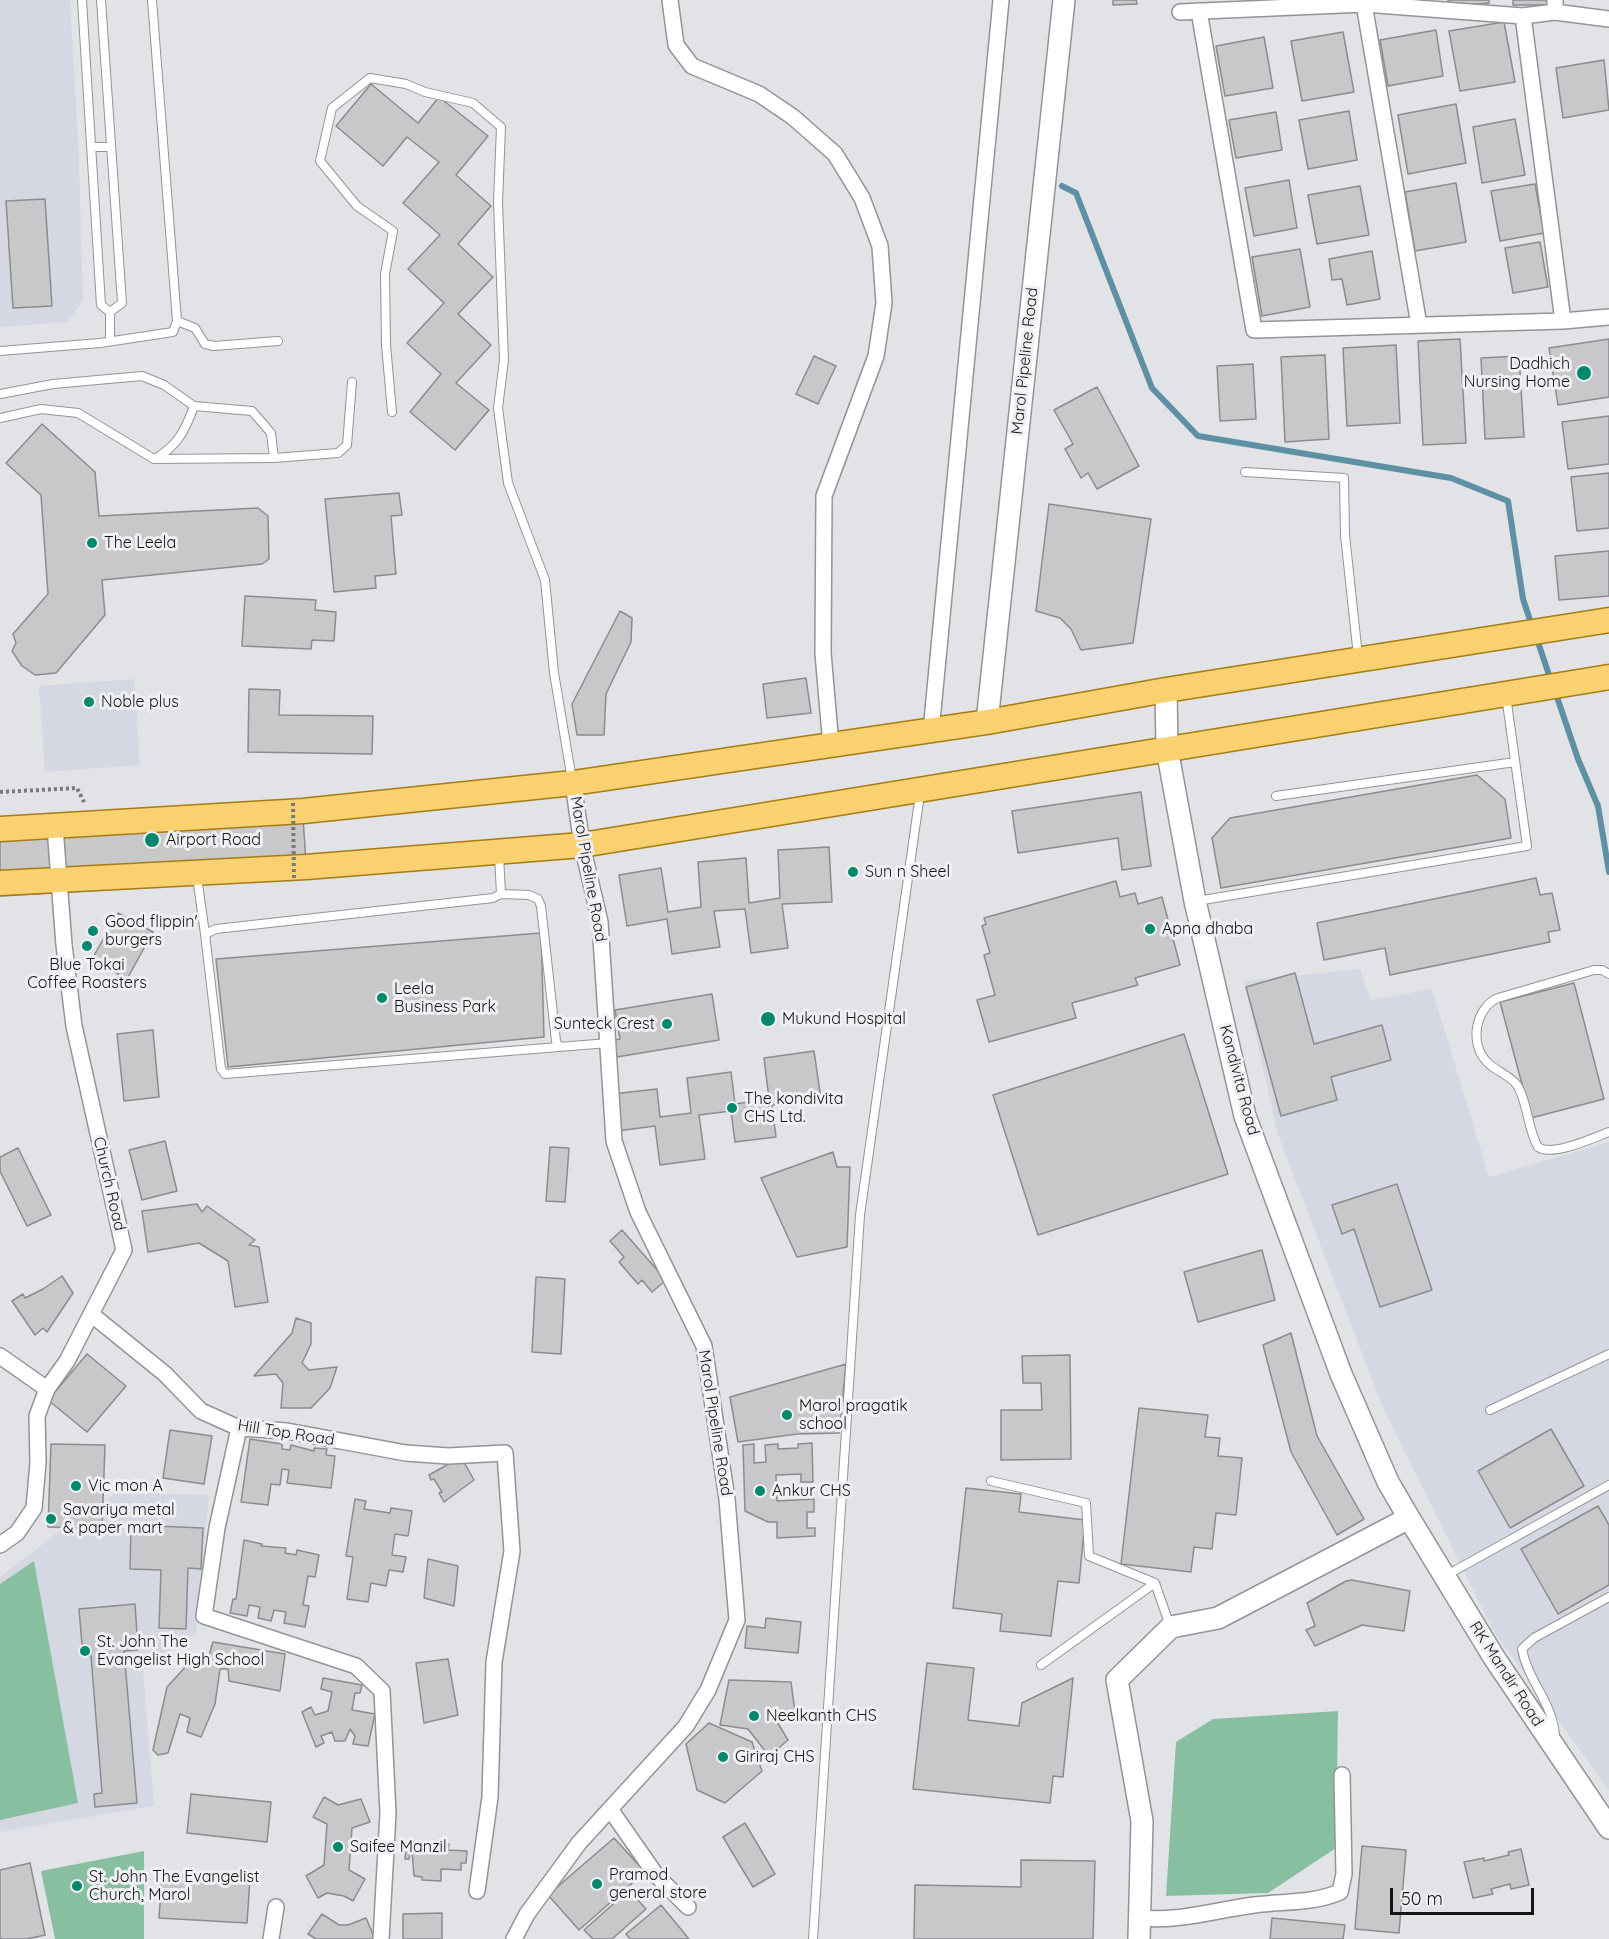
<!DOCTYPE html>
<html>
<head>
<meta charset="utf-8">
<style>
	body { margin:0 }
	#map { position:relative; width:1609px; height:1939px; overflow:hidden; background:#e2e3e6; font-family:Quicksand,sans-serif }
	canvas { display:block }
	.scale { position:absolute; left:1390px; top:1888px; width:144px; height:27px; box-sizing:border-box; border:3px solid #141415; border-top:0; padding-left:8px; font-size:18px; line-height:21px; white-space:nowrap; color:#141415; -webkit-text-stroke:4px #eff0f3; paint-order:stroke }
</style>
</head>
<body>
<div id="map">
<canvas width="1609" height="1939"></canvas>
<div class="scale">50 m</div>
</div>
<script>
const g = document.querySelector('canvas').getContext('2d');
g.lineJoin = 'round';
function paint(path, color) {
  g.fillStyle = color;
  g.fill(path, 'evenodd');
}
function strokePath(path, color, width, dash) {
  g.strokeStyle = color;
  g.lineWidth = width;
  g.lineCap = dash ? 'butt' : 'round';
  g.setLineDash(dash || []);
  g.stroke(path);
}
function label(font, color, halo, rows, align = 'center') {
  g.font = font + ' Quicksand,sans-serif';
  g.lineWidth = 6;
  g.setLineDash([]);
  g.textBaseline = 'middle';
  g.strokeStyle = halo;
  g.fillStyle = color;
  for (const [text, x, y, turn = 0] of rows) {
    g.save();
    g.translate(x, y);
    g.rotate((+turn || 0) * Math.PI / 180);
    g.textAlign = isNaN(turn) ? turn : align;
    if (halo) g.strokeText(text, 0, 0);
    g.fillText(text, 0, 0);
    g.restore();
  }
}
const built = new Path2D(`
	M0,0H70L79,159L83,300L68,322L0,327Z
	M134,679L140,765L45,772L39,686Z
	M1360,969L1370,1000L1432,989L1489,1177L1609,1142V1790L1494,1632L1383,1408L1277,1132L1244,981Z
	M118,1492L209,1495L196,1633L143,1670L154,1806L0,1832V1577L57,1533Z`);
const green = new Path2D(`
	M34,1561L78,1803L0,1820V1584Z
	M1338,1711L1336,1848L1268,1893L1166,1896L1176,1742L1213,1719Z
	M144,1851V1939H55L41,1871Z`);
const stream = new Path2D(`
	M1062,186L1076,193L1152,388L1198,436L1451,478L1508,501L1523,599L1532,626
	M1536,636L1549,675
	M1557,697L1578,759L1598,806L1609,872`);
const building = new Path2D(`
	M1113,0H1136L1137,4L1113,5Z
	M1448,0H1489V3L1448,7Z
	M1513,0H1550V5H1513Z
	M1504,22L1515,82L1460,91L1449,31Z
	M1436,30L1443,76L1388,86L1380,40Z
	M1343,32L1354,92L1302,101L1291,41Z
	M1264,37L1273,88L1225,96L1216,46Z
	M1604,60L1609,110L1563,118L1556,68Z
	M371,84L418,123L439,97L488,136L456,175L491,206L458,244L493,277L458,314L491,345L456,383L489,410L455,450L410,412L441,374L407,343L444,303L408,269L440,235L403,203L439,162L407,137L383,166L336,126Z
	M1456,104L1466,163L1408,174L1398,115Z
	M1349,111L1357,160L1308,169L1299,120Z
	M1276,112L1282,150L1236,158L1229,120Z
	M1515,119L1525,175L1482,183L1473,127Z
	M1289,180L1297,228L1254,236L1245,188Z
	M1456,183L1466,242L1415,251L1405,192Z
	M1535,184L1544,233L1500,241L1491,191Z
	M1360,186L1369,235L1317,244L1308,195Z
	M45,199L52,306L13,308L6,201Z
	M1540,242L1548,287L1513,293L1505,248Z
	M1300,249L1310,307L1262,316L1252,257Z
	M1372,251L1380,299L1347,305L1342,279L1332,280L1329,259Z
	M1460,339L1466,443L1423,445L1418,341Z
	M1609,339V397L1558,405L1549,348Z
	M1396,345L1400,423L1347,426L1343,348Z
	M1325,355L1329,439L1285,442L1281,357Z
	M814,356L836,366L818,404L796,394Z
	M1519,356L1524,437L1485,439L1481,358Z
	M1253,364L1256,419L1220,421L1217,366Z
	M1097,387L1139,466L1097,489L1088,473L1081,478L1065,449L1073,444L1054,410Z
	M1609,416V464L1568,469L1562,422Z
	M42,424L95,472L99,516L258,508L268,516L269,559L262,564L102,580L105,615L56,673L35,675L22,666L12,651L16,643L13,634L48,594L41,495L6,463Z
	M1609,473V528L1577,531L1571,477Z
	M399,493L402,515L391,516L396,574L375,576L376,588L334,592L325,499Z
	M1049,504L1151,519L1133,643L1081,650L1071,629L1060,618L1036,611Z
	M1609,551V596L1559,600L1555,556Z
	M245,596L316,600L315,610L336,612L334,641L312,640L311,649L242,646Z
	M620,611L632,618L631,642L606,694L604,735H577L572,704Z
	M806,678L811,713L767,718L763,684Z
	M249,689L280,690L279,715L373,716L372,754L248,752Z
	M1477,775L1505,799L1511,838L1221,888L1212,838L1230,818Z
	M1141,792L1151,866L1122,870L1118,838L1018,853L1012,811Z
	M302,802L307,878L0,896V821Z
	M829,847L832,902L782,904L788,948L751,953L745,909L714,911L720,947L672,954L667,919L627,926L619,875L661,868L668,912L701,907L698,862L746,858L749,903L780,898L778,850Z
	M1536,878L1540,895L1552,893L1560,930L1548,932L1550,942L1390,975L1385,948L1324,960L1317,923Z
	M1116,881L1120,897L1135,893L1138,904L1162,897L1180,965L1135,978L1138,985L1072,1003L1076,1018L989,1042L977,1000L995,995L984,955L990,953L982,926L986,924L984,918Z
	M118,913L153,932L127,979L92,959Z
	M541,933L544,1037L228,1067L216,959Z
	M1295,973L1314,1044L1382,1025L1391,1060L1331,1077L1337,1100L1281,1116L1246,987Z
	M1574,983L1604,1099L1531,1118L1500,1002Z
	M712,994L719,1040L617,1057L614,1040L620,1039L615,1010Z
	M153,1030L159,1097L124,1101L117,1034Z
	M1184,1034L1228,1174L1038,1235L993,1095Z
	M814,1051L821,1099L772,1105L776,1137L735,1142L731,1111L699,1115L705,1159L660,1165L655,1126L617,1131L612,1094L657,1089L660,1117L691,1113L687,1078L731,1072L735,1104L769,1099L764,1058Z
	M165,1141L177,1191L142,1200L129,1150Z
	M550,1147L569,1148L565,1202L546,1201Z
	M18,1148L51,1215L27,1226L0,1171V1157Z
	M833,1152L837,1167H850L847,1247L797,1257L761,1178Z
	M1397,1184L1432,1290L1380,1307L1354,1229L1342,1234L1332,1205Z
	M197,1204L202,1212L207,1206L255,1240L249,1245L259,1247L268,1302L235,1307L228,1261L199,1243L148,1252L142,1211Z
	M622,1230L666,1280L652,1292L642,1280L638,1284L619,1262L624,1257L610,1241Z
	M1262,1250L1275,1300L1198,1322L1184,1272Z
	M62,1276L73,1293L47,1332L43,1328L35,1335L12,1301L23,1294L25,1298L43,1289Z
	M536,1277L565,1279L561,1354L532,1352Z
	M296,1318L311,1323V1344L302,1363L309,1370L337,1367L330,1388L311,1408H281L283,1383L276,1374L254,1376L292,1333Z
	M1291,1333L1317,1436L1364,1519L1337,1535L1291,1452L1263,1345Z
	M87,1354L126,1386L87,1432L48,1400Z
	M1070,1355L1071,1459L1001,1460V1410H1042L1041,1383H1023L1022,1356Z
	M846,1364L839,1433L797,1434L738,1442L730,1397Z
	M1139,1408L1208,1415L1205,1437L1220,1438L1218,1456L1242,1458L1236,1515L1216,1513L1212,1549L1194,1547L1191,1572L1121,1564Z
	M1551,1429L1584,1486L1510,1528L1478,1471Z
	M170,1430L212,1436L204,1484L163,1478Z
	M250,1439L282,1444V1449L290,1450L291,1445L314,1451V1448L327,1449L326,1455L335,1456L331,1488L287,1483L289,1470L282,1469L280,1485L271,1484L268,1505L241,1502Z
	M812,1443L813,1482H801V1474L776,1475L777,1501L814,1499V1512H807V1528H815V1536L777,1538V1522H768L745,1511L743,1445L754,1444V1463L766,1462L765,1445L778,1444V1449L798,1448V1444Z
	M51,1444L105,1445L102,1529L48,1527Z
	M461,1457L474,1480L444,1502L439,1493L442,1492L434,1479L431,1480L429,1475Z
	M966,1488L1021,1494L1019,1512L1085,1520L1079,1583L1058,1581L1051,1636L1000,1631L1002,1614L953,1608Z
	M355,1499L366,1501L364,1509L390,1513L391,1508L412,1511L408,1536L395,1534L392,1555L406,1557L403,1572L389,1570L386,1586L371,1583L368,1602L347,1599L353,1557L346,1556Z
	M1598,1506L1609,1525V1585L1558,1614L1521,1549Z
	M131,1525L203,1528L201,1569L188,1568L186,1629L159,1628L161,1570L130,1569Z
	M244,1540L262,1544L261,1546L286,1548L285,1553L296,1555L297,1550L319,1555L315,1577L308,1576L303,1605L309,1606L305,1627L284,1623L286,1612L274,1610L271,1621L258,1618L260,1607L249,1605L247,1616L230,1613L233,1599H236Z
	M428,1559L458,1566L454,1606L424,1598Z
	M1352,1580L1410,1591L1404,1631L1362,1625L1315,1646L1306,1630L1315,1626L1307,1603L1346,1581Z
	M135,1604L138,1650L124,1651L137,1803L95,1807L94,1794L102,1793L91,1656H83L79,1609Z
	M766,1618L801,1622L798,1653L745,1648L747,1626L765,1628Z
	M213,1642L285,1654L280,1691L229,1681L228,1669H220L215,1704L201,1737L187,1732L190,1718L180,1714L168,1753L158,1755L153,1750L167,1687L189,1663L206,1666Z
	M448,1659L458,1715L424,1723L416,1663Z
	M927,1663L974,1668L968,1720L1019,1726L1022,1703L1073,1678L1063,1777L1053,1776L1050,1803L913,1789Z
	M323,1678L362,1685L360,1693H355L352,1710L375,1714L368,1746L353,1744L355,1736L350,1729L345,1741H335L332,1732L321,1736L324,1743L316,1747L302,1712L311,1707L315,1715L328,1711L332,1692L321,1689Z
	M729,1680L791,1682L795,1712L776,1720L788,1740L769,1756L748,1729L720,1725Z
	M709,1723L752,1742L762,1771L725,1803L697,1790L686,1744Z
	M191,1794L271,1802L267,1842L187,1833Z
	M324,1797L338,1805L361,1799L370,1822L352,1828L349,1870L365,1879L353,1901L344,1896L327,1893L318,1898L306,1876L324,1865L327,1824L313,1817Z
	M745,1823L775,1874L753,1887L723,1837Z
	M614,1838L645,1872L579,1930L548,1895Z
	M428,1843L449,1844L448,1850L467,1851L466,1863H461V1870L441,1869V1881L422,1880V1877L414,1876L412,1851H410L409,1859H405L406,1848L428,1849Z
	M1362,1846L1406,1850L1399,1933L1355,1929Z
	M1521,1849L1529,1885L1511,1889L1510,1884L1491,1889L1493,1894L1473,1898L1464,1862L1484,1858V1861L1509,1855L1508,1852Z
	M1021,1860L1095,1861L1093,1939H914L915,1885L1021,1887Z
	M30,1863L45,1935L27,1939H0V1870Z
	M162,1875L250,1879L247,1923L159,1918Z
	M629,1890L646,1909L612,1939H593L584,1930Z
	M661,1905L689,1939H630L626,1934Z
	M442,1913V1939H403V1914Z
	M322,1914L339,1925H348L366,1918L375,1939H316L308,1934Z
	M1272,1918L1345,1925L1343,1939H1270Z`);
const path = new Path2D(`
	M0,792L77,788L85,804`);
const lane = new Path2D(`
	M82,0L101,305L110,312L122,303L101,0
	M92,147H111
	M177,321L195,328L205,344L214,346L278,341
	M110,341V312
	M0,351L100,343L173,332L177,321L152,0
	M0,394L53,384L142,376L164,385L194,406L252,411L271,433L274,458
	M392,412L386,345L385,274L393,231L357,206L320,161L332,108L370,78L406,84L425,92L473,103L501,127L498,202L504,360L498,408L508,483L545,580L554,673L572,780
	M0,418L41,409L78,413L154,459L274,458L338,453L347,445L352,382
	M155,459C178,445 185,431 194,406
	M1245,472L1344,478L1345,535L1358,656
	M1276,796L1515,762
	M197,877L205,934L216,929L493,898L501,894L499,855
	M501,894L529,895L538,899L541,906L556,1041L558,1045
	M1197,901L1527,846L1506,696
	M205,934L221,1069L225,1074L608,1043
	M1609,974L1602,970H1594L1498,998C1475,1008 1469,1044 1487,1062C1495,1071 1510,1075 1517,1085C1528,1102 1527,1128 1538,1147C1552,1157 1593,1138 1609,1132
	M1490,1410L1609,1354
	M991,1481L1086,1503L1089,1556L1155,1583L1170,1626
	M1445,1576L1609,1485
	M1041,1665L1155,1583
	M1555,1739C1555,1705 1528,1682 1522,1649L1534,1638L1609,1597
	M813,1939L860,1215L920,794`);
const street = new Path2D(`
	M670,0L676,45L692,66L759,94L793,117L835,154L862,198L880,246L884,303L876,356L824,496L823,653L831,746
	M1555,0V12L1609,19
	M1364,4L1419,325
	M1199,11L1254,330L1563,321
	M1180,12L1364,4L1523,16
	M1555,12L1523,16L1563,321L1609,317
	M931,731L1001,0
	M91,1314L165,1374L201,1411L239,1428L287,1431L406,1453L448,1456L505,1453L512,1551L494,1662L490,1797L477,1891
	M0,1356L47,1389
	M239,1428L217,1528L204,1616L356,1666L382,1691L388,1813L381,1939
	M0,1545L17,1533L34,1508L38,1463L37,1416L47,1389L67,1361L124,1250L74,1026L64,945L55,827
	M610,1809L656,1875L688,1907
	M1140,1918C1178,1922 1216,1910 1254,1905C1284,1901 1312,1904 1340,1892L1344,1874L1342,1775
	M271,1939L276,1907
	M514,1939L527,1914L579,1843L686,1726L708,1690L737,1620L727,1499L704,1346L638,1212L614,1141L600,922L582,845L573,783`);
const secondary = new Path2D(`
	M1166,690L1167,749L1195,901L1245,1116L1341,1374L1388,1482L1409,1518L1495,1659L1609,1828
	M987,722L1064,0
	M1139,1939L1142,1821L1117,1680L1171,1627L1218,1618L1409,1518`);
const primary = new Path2D(`
	M0,829L303,811L573,783L987,722L1166,690L1609,620
	M0,883L306,867L582,845L1609,677`);
const pathBridge = new Path2D(`
	M293,803L294,878`);
const markers = [
	[1584,373,8,"#00886d"],
	[92,543,6,"#00886d"],
	[89,702,6,"#00886d"],
	[152,840,8,"#00886d"],
	[853,872,6,"#00886d"],
	[1150,929,6,"#00886d"],
	[93,931,6,"#00886d"],
	[87,946,6,"#00886d"],
	[382,998,6,"#00886d"],
	[768,1019,8,"#00886d"],
	[667,1024,6,"#00886d"],
	[732,1108,6,"#00886d"],
	[787,1415,6,"#00886d"],
	[76,1486,6,"#00886d"],
	[760,1491,6,"#00886d"],
	[51,1519,6,"#00886d"],
	[85,1651,6,"#00886d"],
	[754,1716,6,"#00886d"],
	[723,1757,6,"#00886d"],
	[338,1847,6,"#00886d"],
	[597,1884,6,"#00886d"],
	[77,1886,6,"#00886d"]
];
const streetNames = [
	["Marol Pipeline Road",1025,361,-84],
	["Marol Pipeline Road",588,869,80],
	["Kondivita Road",1239,1080,75],
	["Church Road",109,1184,77],
	["Marol Pipeline Road",715,1423,81],
	["Hill Top Road",286,1433,9],
	["RK Mandir Road",1506,1674,57]
];
const poiNames = [
	["Dadhich",1570,364,"right"],
	["Nursing Home",1570,382,"right"],
	["The Leela",104,543],
	["Noble plus",101,702],
	["Airport Road",166,840],
	["Sun n Sheel",865,872],
	["Good flippin'",105,922],
	["burgers",105,940],
	["Apna dhaba",1162,929],
	["Blue Tokai",87,965,"center"],
	["Coffee Roasters",87,983,"center"],
	["Leela",394,989],
	["Business Park",394,1007],
	["Mukund Hospital",782,1019],
	["Sunteck Crest",655,1024,"right"],
	["The kondivita",744,1099],
	["CHS Ltd.",744,1117],
	["Marol pragatik",799,1406],
	["school",799,1424],
	["Vic mon A",88,1486],
	["Ankur CHS",772,1491],
	["Savariya metal",63,1510],
	["& paper mart",63,1528],
	["St. John The",97,1642],
	["Evangelist High School",97,1660],
	["Neelkanth CHS",766,1716],
	["Giriraj CHS",735,1757],
	["Saifee Manzil",350,1847],
	["Pramod",609,1875],
	["general store",609,1893],
	["St. John The Evangelist",89,1877],
	["Church, Marol",89,1895]
];
paint(built, '#d5d8e3');
paint(green, '#88bfa1');
strokePath(stream, '#5e90a5', 6);
paint(building, '#c8c7ca');
strokePath(building, '#8c8b8e', 1.5);
strokePath(lane, '#939497', 10);
strokePath(street, '#939497', 18);
strokePath(secondary, '#939497', 24);
strokePath(primary, '#a67b13', 27);
strokePath(path, '#78797b', 4, [3, 3]);
strokePath(lane, '#fff', 8);
strokePath(street, '#fff', 15);
strokePath(secondary, '#fff', 21);
strokePath(primary, '#f9d171', 24);
strokePath(pathBridge, '#78797b', 4, [3, 3]);
for (const [x, y, r, color] of markers) {
  const dot = new Path2D();
  dot.arc(x, y, r, 0, 2 * Math.PI);
  g.fillStyle = color;
  g.fill(dot);
  strokePath(dot, '#eff0f3', 2);
}
label('16px', '#141415', '#eff0f3', streetNames);
label('16px', '#141415', '#eff0f3', poiNames, 'left');
</script>
</body>
</html>
